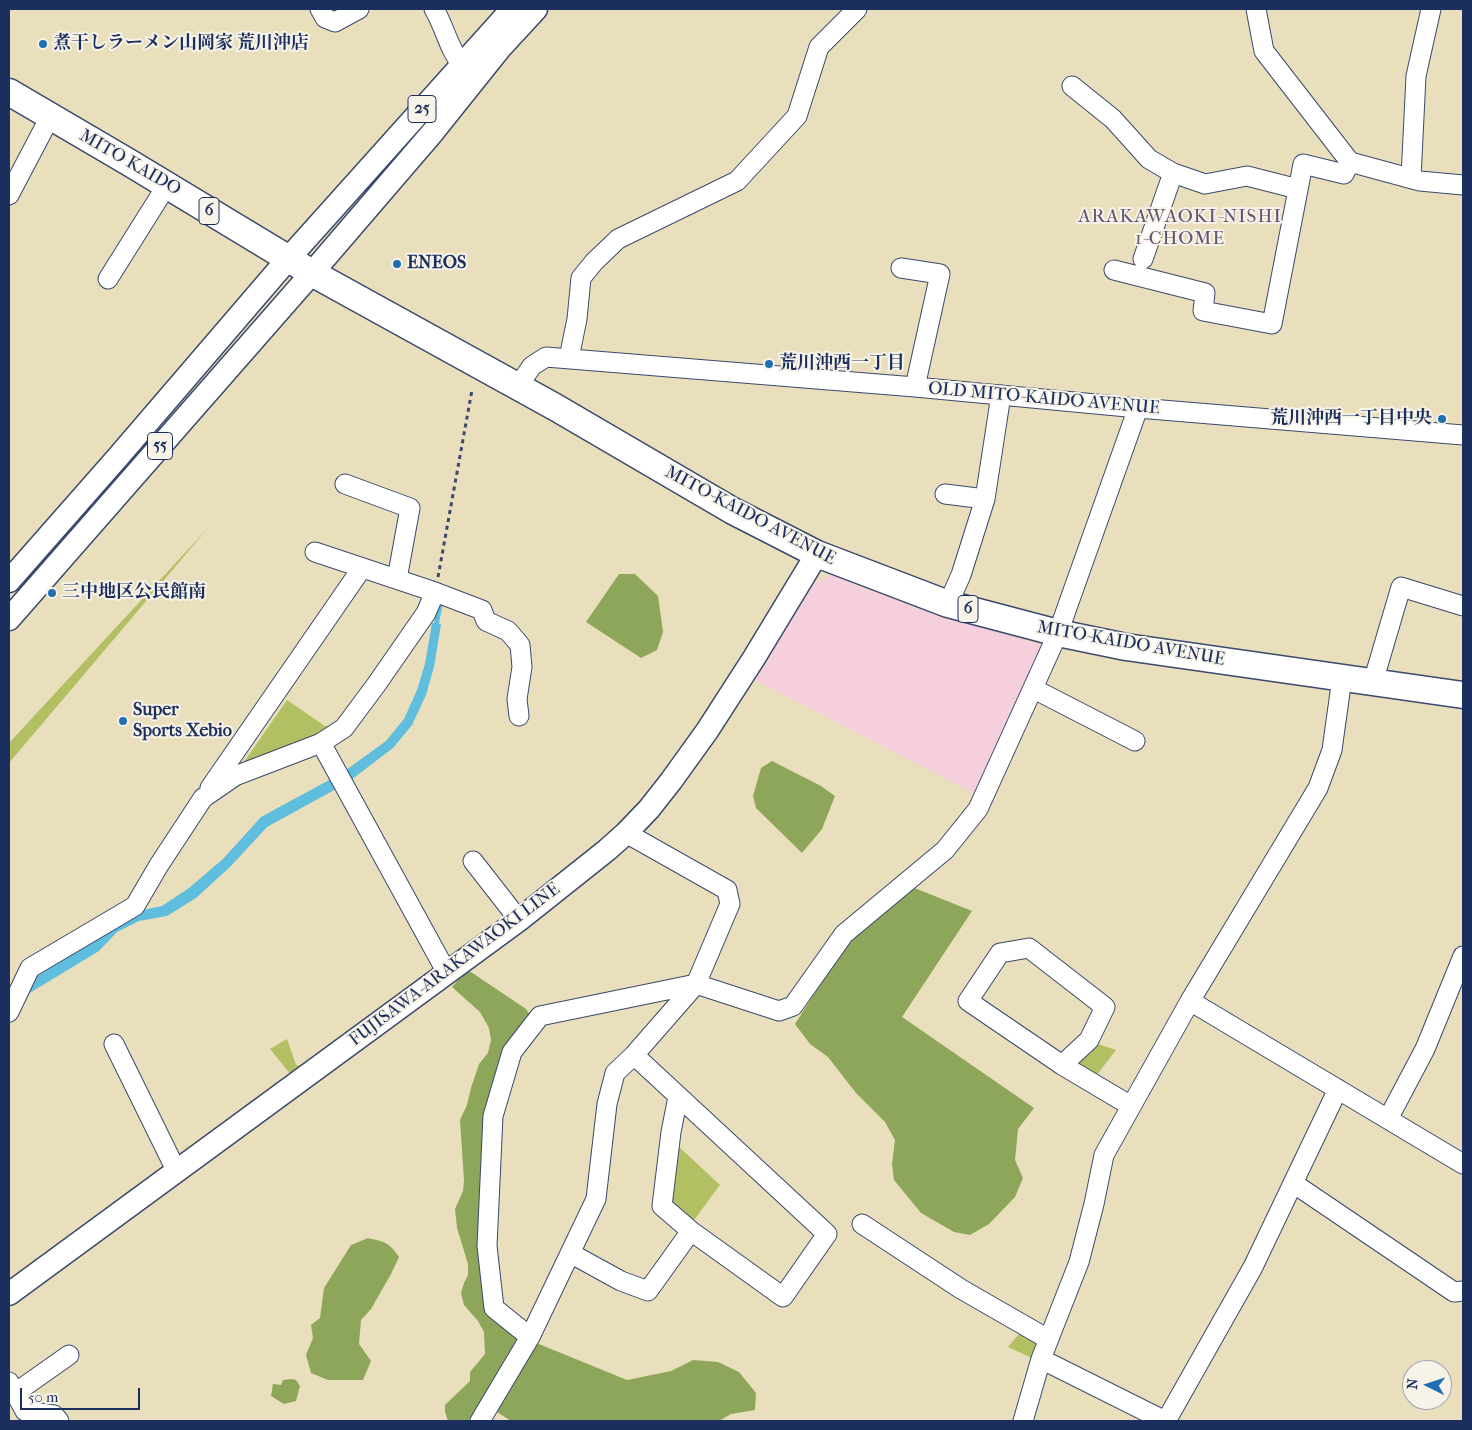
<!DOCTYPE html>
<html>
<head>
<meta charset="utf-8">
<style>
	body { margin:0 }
	#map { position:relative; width:1472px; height:1430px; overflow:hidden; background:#eadfbc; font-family:"IM FELL French Canon",serif }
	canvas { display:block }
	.frame { position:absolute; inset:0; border:10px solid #1b2f5e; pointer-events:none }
	.north { position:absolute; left:1402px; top:1360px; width:50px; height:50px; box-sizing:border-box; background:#f7f3e8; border:1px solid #9fa5b1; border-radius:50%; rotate:274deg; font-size:14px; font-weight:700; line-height:20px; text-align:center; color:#1b2f5e }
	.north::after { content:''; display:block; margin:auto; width:18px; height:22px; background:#1f6fb2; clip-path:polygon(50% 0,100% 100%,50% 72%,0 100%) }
	.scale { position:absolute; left:20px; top:1388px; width:120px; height:22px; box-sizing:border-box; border:2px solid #1b2f5e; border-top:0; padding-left:6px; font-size:15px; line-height:18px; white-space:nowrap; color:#1b2f5e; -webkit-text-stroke:4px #f7f3e8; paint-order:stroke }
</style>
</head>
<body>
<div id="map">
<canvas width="1472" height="1430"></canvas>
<div class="frame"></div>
<div class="north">N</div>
<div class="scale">50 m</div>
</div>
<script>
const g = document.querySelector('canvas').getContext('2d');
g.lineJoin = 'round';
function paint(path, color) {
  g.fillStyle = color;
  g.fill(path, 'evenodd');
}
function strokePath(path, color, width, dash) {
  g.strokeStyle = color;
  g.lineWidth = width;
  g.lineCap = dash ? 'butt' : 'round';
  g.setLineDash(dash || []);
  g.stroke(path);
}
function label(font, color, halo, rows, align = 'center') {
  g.font = font + ' "IM FELL French Canon","Noto Serif JP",serif';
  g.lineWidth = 4;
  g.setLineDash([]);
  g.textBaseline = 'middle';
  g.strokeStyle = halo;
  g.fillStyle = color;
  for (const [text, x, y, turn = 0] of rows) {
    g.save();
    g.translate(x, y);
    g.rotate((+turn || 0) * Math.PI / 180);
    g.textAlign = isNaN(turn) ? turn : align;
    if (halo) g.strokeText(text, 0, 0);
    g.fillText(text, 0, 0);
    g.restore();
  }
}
const built = new Path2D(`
	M832,574L859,586L938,615L1043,645L979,796L753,679L812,584Z`);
const green = new Path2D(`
	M208,528L9,763V743Z
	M287,700L325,726H340L237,772Z
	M287,1039L296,1065L310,1068L296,1081L270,1049Z
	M1092,1042L1116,1050L1093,1080L1067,1065Z
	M676,1144L720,1185L691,1224L668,1204Z
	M1019,1334L1044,1340L1036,1360L1008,1347Z`);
const forest = new Path2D(`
	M619,574H635L658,596L663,632L657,650L641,658L586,622Z
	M772,761L821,786L835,796L822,829L802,853L756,808L753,796L761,768Z
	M912,887L972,911L902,1017L1034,1108L1018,1129L1015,1160L1023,1178L1015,1197L989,1224L970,1235L954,1232L921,1213L894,1180L892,1164L895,1140L885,1122L856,1093L828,1057L810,1044L795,1024L850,938Z
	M471,972L526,1009L531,1016L502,1068L489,1309L525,1337L472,1421H448L445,1412V1405L470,1381V1372L485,1354L484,1332L478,1321L464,1305L461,1293L464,1283L468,1275V1264L457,1228L455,1209L463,1191L464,1180L460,1120L467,1105L471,1088L479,1064L488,1053L491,1040L489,1028L480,1012L452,987L464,973Z
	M368,1238C385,1242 389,1242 399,1257L391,1274L371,1309L361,1320L359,1344L371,1361L363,1380H328L311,1373L306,1355L313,1338L311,1325L320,1318L324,1288L351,1245Z
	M534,1342L627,1380L671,1371L693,1360L718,1362L739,1372L756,1393L755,1410L731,1414L719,1421H511L492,1409Z
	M291,1379L296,1380L300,1386L296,1401L284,1404L271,1396L273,1384L281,1385L283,1380Z`);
const water = new Path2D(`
	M432,623L441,624L434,667L426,695L412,725L393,748L347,783L267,827L230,867L196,898L167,916L139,921L117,932L99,951L28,994L26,983L94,941L133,912L162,906L189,888L223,859L261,817L342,773L386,741L404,719L417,690L425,664Z`);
const stream = new Path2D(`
	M435,630L440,606`);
const path = new Path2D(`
	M438,577L472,390`);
const minor = new Path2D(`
	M320,9L325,18L335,22L359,9
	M434,9C445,27 448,48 462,65
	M1256,9L1264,51L1350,162L1420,181L1463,185
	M1072,86L1113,119L1149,159L1173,173L1205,184L1247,176L1298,189
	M1411,178L1416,76L1431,9
	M9,195L50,117
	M1143,259L1173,173
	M901,268L940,274L915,387
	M1114,270L1205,293L1203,311L1272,324L1303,164L1344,174L1350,162
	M108,279L167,185
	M569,358L577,319L581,278L594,262L618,239L737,181L797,116L819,47L857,9
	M518,386L532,366L546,357L915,387L1138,408L1463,435
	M345,484L410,508L397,579
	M945,494L985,499
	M435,592L482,610L486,621L508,631L520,645L522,667L517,699L519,716
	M948,604L961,575L985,499L1001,395
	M1373,682L1401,587L1463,606
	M1034,689L1135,741
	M321,743L447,973
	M210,788L362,568
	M473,861L519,920
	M1190,1001L1463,1164
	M9,1012L30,968L135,906L159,865L203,798L235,776L321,743L344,728L376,685L426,613L435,592L315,552
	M114,1044L177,1172
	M1062,1065L1089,1040L1105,1007L1029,948L1000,953L968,1001L1062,1065L1131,1106
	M678,1097L671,1132L662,1206L691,1231
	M1388,1119L1425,1049L1463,956
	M1293,1183L1454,1292L1463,1291
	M862,1224L961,1289L1048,1339
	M570,1253L621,1281L648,1291L691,1231L783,1297L827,1234L634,1055
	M530,1337L494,1308L487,1246L493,1116L512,1052L540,1016L696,984L730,904L727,890L626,833
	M1041,1359L1165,1421
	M9,1382L25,1411L54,1415L59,1421
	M15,1393L69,1355
	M480,1421L530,1337L596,1199L607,1104L615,1073L634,1055L696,984L779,1011L793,1006L844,934L945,850L978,809L1058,633L1138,408
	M1023,1421L1041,1359L1079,1262L1094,1204L1104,1155L1190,1001L1318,788L1332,750L1342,678
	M1166,1421L1253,1267L1338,1089`);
const major = new Path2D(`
	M9,581L118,457L288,259L512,9
	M9,619L312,273L433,132L501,47L536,9
	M9,1294L519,920L607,850L626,833L649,809L671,781L707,731L754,658L817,554`);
const highway = new Path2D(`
	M9,92L130,163L312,273L555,407L733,511L817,554L948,604L1058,633L1126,647L1463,695`);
const markers = [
	[43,44,5,"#1f6fb2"],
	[397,264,5,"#1f6fb2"],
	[769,364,5,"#1f6fb2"],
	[1442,419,5,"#1f6fb2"],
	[52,593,5,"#1f6fb2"],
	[123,721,5,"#1f6fb2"]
];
const shields = [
	[422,109,28],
	[209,211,20],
	[160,446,25],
	[968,609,20]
];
const shieldNames = [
	["25",422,109],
	["6",209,211],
	["55",160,446],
	["6",968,609]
];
const poiNames = [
	["煮干しラーメン山岡家 荒川沖店",53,44],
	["ENEOS",407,264],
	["荒川沖西一丁目",779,364],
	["荒川沖西一丁目中央",1432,419,"right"],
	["三中地区公民館南",62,593],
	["Super",133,711],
	["Sports Xebio",133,732]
];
const streetNames = [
	["MITO KAIDO",130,163,30],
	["OLD MITO-KAIDO AVENUE",1044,399,5],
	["MITO-KAIDO AVENUE",750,516,28],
	["MITO-KAIDO AVENUE",1131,644,10],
	["FUJISAWA-ARAKAWAOKI LINE",455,965,-37]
];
const neighbourhoodNames = [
	["ARAKAWAOKI-NISHI",1180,217],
	["1-CHOME",1180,239]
];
paint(built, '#f5cfdb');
paint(green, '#b2c063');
paint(forest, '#8da659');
paint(water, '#5fbddd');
strokePath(stream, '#5fbddd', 5);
strokePath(minor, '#3a496c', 21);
strokePath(major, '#3a496c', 25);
strokePath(highway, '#3a496c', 29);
strokePath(path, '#3a496c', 3, [4, 4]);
strokePath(minor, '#fff', 19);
strokePath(major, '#fff', 22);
strokePath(highway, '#fff', 26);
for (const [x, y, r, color] of markers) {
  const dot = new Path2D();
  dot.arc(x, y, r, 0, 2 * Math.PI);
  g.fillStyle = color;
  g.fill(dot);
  strokePath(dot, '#f7f3e8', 2);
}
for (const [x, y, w] of shields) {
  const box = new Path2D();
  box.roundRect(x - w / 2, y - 13.5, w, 27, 4);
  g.fillStyle = '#f7f3e8';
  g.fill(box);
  strokePath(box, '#1b2f5e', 1);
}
label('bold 16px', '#1b2f5e', null, shieldNames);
label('bold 18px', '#1b2f5e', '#f7f3e8', poiNames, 'left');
label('18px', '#1b2f5e', '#f7f3e8', streetNames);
g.letterSpacing = '1px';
label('19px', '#645673', '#f7f3e8', neighbourhoodNames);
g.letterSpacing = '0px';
</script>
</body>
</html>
